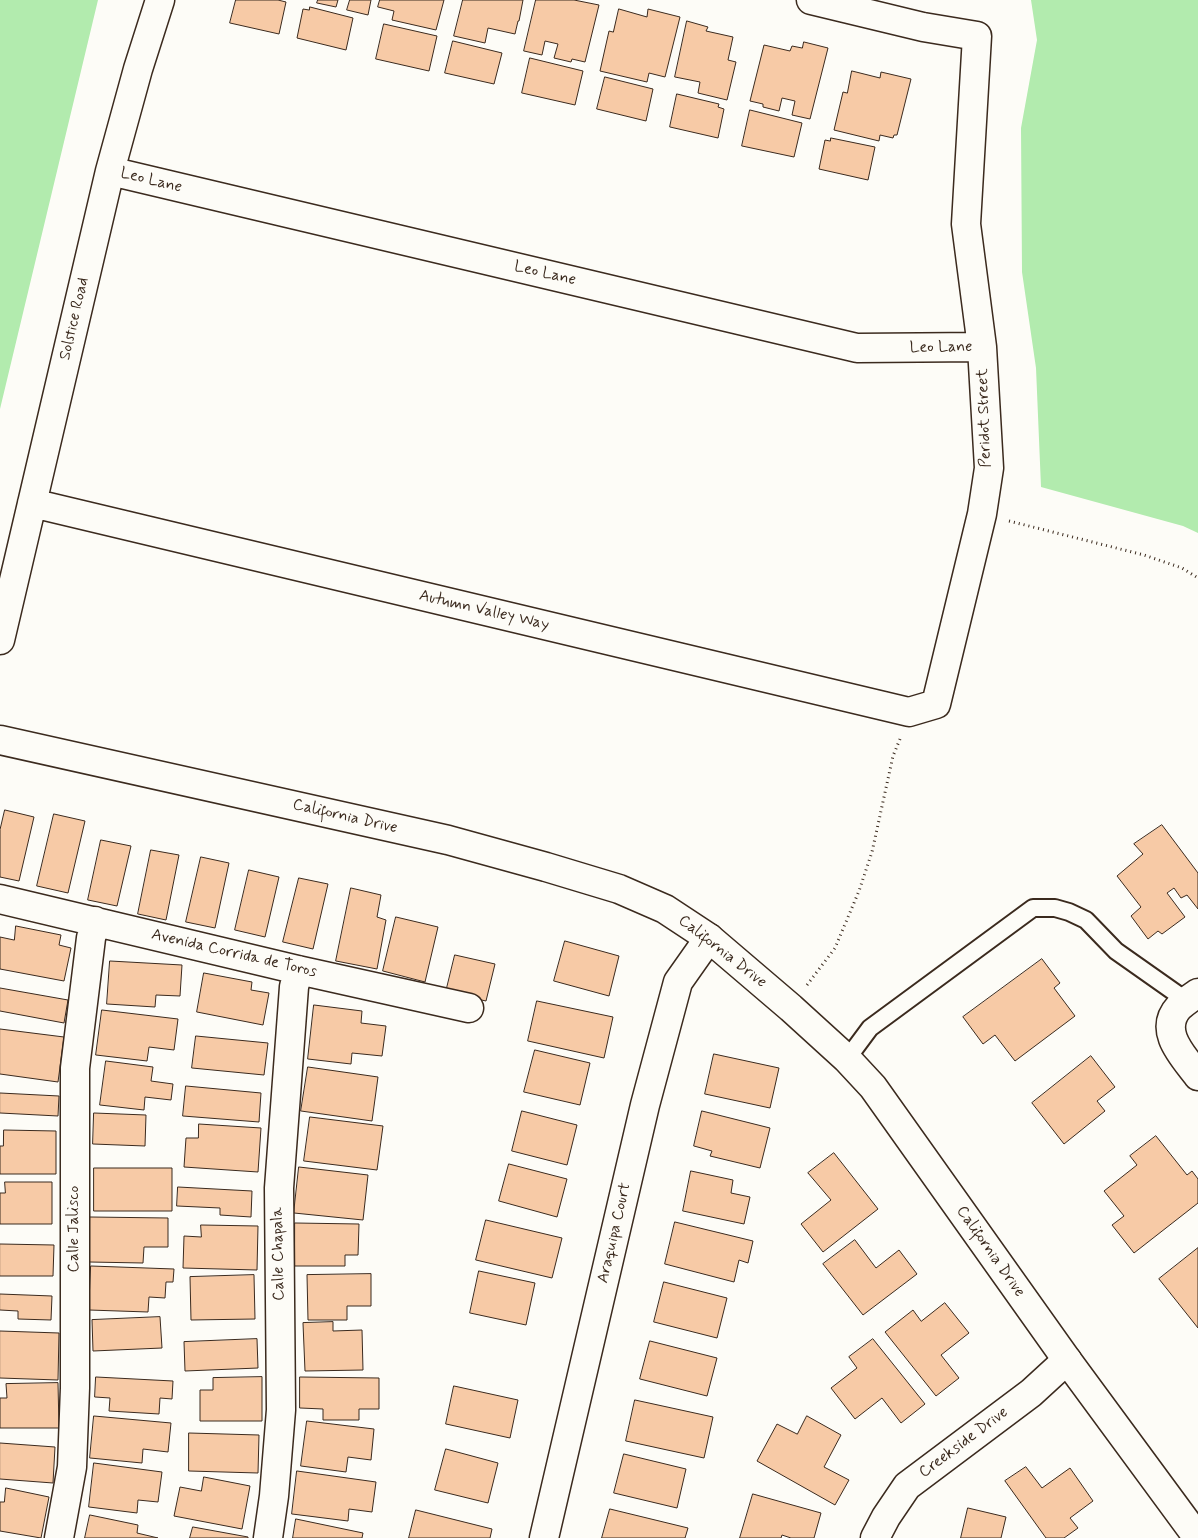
<!DOCTYPE html>
<html>
<head>
<meta charset="utf-8">
<style>
	body { margin:0 }
	canvas { display:block; background:#fdfcf7 }
</style>
</head>
<body>
<canvas width="1198" height="1538"></canvas>
<script>
const g = document.querySelector('canvas').getContext('2d');
g.lineJoin = 'round';
function paint(path, color) {
  g.fillStyle = color;
  g.fill(path, 'evenodd');
}
function strokePath(path, color, width, dash) {
  g.strokeStyle = color;
  g.lineWidth = width;
  g.lineCap = dash ? 'butt' : 'round';
  g.setLineDash(dash || []);
  g.stroke(path);
}
function label(font, color, halo, rows, align = 'center') {
  g.font = font + ' Mynerve,sans-serif';
  g.lineWidth = 4;
  g.setLineDash([]);
  g.textBaseline = 'middle';
  g.strokeStyle = halo;
  g.fillStyle = color;
  for (const [text, x, y, turn = 0] of rows) {
    g.save();
    g.translate(x, y);
    g.rotate((+turn || 0) * Math.PI / 180);
    g.textAlign = isNaN(turn) ? turn : align;
    if (halo) g.strokeText(text, 0, 0);
    g.fillText(text, 0, 0);
    g.restore();
  }
}
const green = new Path2D(`
	M0,0H98L0,409Z
	M1031,0H1198V533L1183,526L1041,487L1036,368L1022,272L1021,128L1037,40Z`);
const building = new Path2D(`
	M236,0H278L286,2L279,34L230,23Z
	M318,0H338L336,7L317,3Z
	M350,0H371L368,15L347,10Z
	M380,0H444L436,30L392,20L394,11L378,7Z
	M463,0H523L519,21H518L515,34L488,28L485,43L454,36Z
	M536,0H574L599,5L585,62L572,59L571,62L554,58L558,44L545,41L542,55L524,51Z
	M310,7L353,18L346,50L297,38L303,9L309,10Z
	M619,9L647,17L648,9L680,17L665,77L649,73L647,82L600,71L609,31L613,32Z
	M687,21L708,27L706,31L733,37L728,60L736,62L727,100L698,93L700,82L675,77Z
	M384,24L437,36L429,71L376,59Z
	M453,41L502,53L494,84L445,73Z
	M804,42L828,48L810,119L792,115L795,101L782,98L779,111L763,107V104L750,101L764,45L790,51L792,46L802,48Z
	M530,58L583,71L575,105L522,93Z
	M852,71L880,78L881,72L911,79L897,135H894L893,138L880,135L879,141L834,130L843,92L847,93Z
	M605,77L653,89L646,121L597,109Z
	M677,94L719,104L718,107L724,109L718,138L670,127Z
	M750,110L802,123L794,157L742,146Z
	M831,138L875,147L868,180L819,169L825,140L830,141Z
	M5,810L34,817L19,881L0,877V830Z
	M54,814L85,821L68,893L37,886Z
	M1162,825L1198,873V909L1187,895L1181,898L1174,888L1167,893L1185,917L1162,934L1158,931L1148,939L1131,916L1141,907L1117,876L1143,854L1134,844Z
	M101,840L131,846L117,906L88,900Z
	M151,850L179,855L166,920L138,914Z
	M201,857L229,863L215,928L186,922Z
	M249,870L279,877L265,937L235,930Z
	M299,878L328,884L313,949L283,942Z
	M351,888L381,895L377,917L386,920L377,969L336,961Z
	M396,917L438,927L425,982L383,971Z
	M16,926L61,935L59,945L71,948L64,981L0,969V937L14,940Z
	M565,941L619,956L609,996L554,981Z
	M455,955L495,964L486,1001L446,992Z
	M1042,959L1060,983L1054,988L1075,1016L1015,1061L995,1035L983,1044L963,1017Z
	M110,961L182,965L180,996L156,995L155,1007L107,1004Z
	M204,973L252,982L251,990L269,993L263,1025L197,1012Z
	M0,988L68,1000L64,1023L0,1011Z
	M537,1001L613,1017L604,1058L528,1041Z
	M314,1005L362,1011L361,1023L386,1026L382,1056L352,1053L351,1064L308,1059Z
	M102,1010L178,1019L174,1050L149,1047L147,1061L96,1055Z
	M0,1029L64,1037L58,1082L0,1074Z
	M196,1036L268,1043L264,1075L192,1068Z
	M535,1050L590,1063L580,1105L524,1092Z
	M714,1054L779,1068L770,1108L705,1094Z
	M1091,1056L1115,1087L1097,1101L1105,1111L1064,1144L1032,1103Z
	M106,1061L153,1067L151,1081L173,1084L171,1100L145,1097L144,1110L100,1105Z
	M308,1067L378,1077L372,1121L301,1111Z
	M186,1086L261,1093L259,1122L183,1116Z
	M0,1093L59,1096L58,1116L0,1113Z
	M522,1111L577,1125L567,1165L512,1151Z
	M702,1111L770,1128L760,1168L710,1156L712,1151L694,1146Z
	M94,1113L146,1115L145,1146L93,1144Z
	M310,1117L383,1126L377,1170L304,1161Z
	M199,1124L261,1128L258,1172L184,1167L186,1138H198Z
	M4,1130L56,1131V1174H0V1146H3Z
	M1156,1136L1187,1175L1192,1171L1198,1179V1203L1134,1253L1112,1225L1124,1216L1104,1191L1137,1165L1130,1156Z
	M834,1153L878,1209L823,1252L801,1224L831,1200L808,1173Z
	M509,1164L567,1179L557,1217L499,1201Z
	M299,1167L368,1175L363,1220L294,1213Z
	M94,1168H172V1211H94Z
	M691,1171L733,1180L731,1193L750,1197L744,1224L683,1211Z
	M5,1182H52V1224H0V1193H5Z
	M178,1187L252,1191L251,1217L220,1215V1208L177,1206Z
	M90,1217L168,1218V1247H144L143,1263L89,1262Z
	M486,1220L562,1238L552,1278L476,1260Z
	M675,1222L753,1241L748,1263L739,1260L734,1282L665,1264Z
	M295,1223L359,1224L358,1255H345V1266H295Z
	M201,1225L258,1226L257,1270L183,1268L184,1236L201,1237Z
	M855,1240L876,1268L899,1250L917,1274L863,1315L823,1264Z
	M0,1244L54,1245L53,1276H0Z
	M1198,1248V1328L1159,1279Z
	M91,1266L174,1269L173,1282H166L165,1298L149,1297L148,1312L89,1310Z
	M479,1271L535,1283L526,1325L470,1313Z
	M371,1274V1306H347V1320H308L307,1275Z
	M254,1275L255,1319L191,1320L190,1277Z
	M664,1282L727,1298L717,1338L654,1322Z
	M0,1294L52,1296L51,1320L18,1319V1311L0,1310Z
	M945,1303L969,1333L941,1355L959,1378L936,1396L885,1332L913,1310L921,1321Z
	M160,1317L162,1348L93,1351L92,1320Z
	M333,1322V1331L362,1330L363,1370L305,1371L303,1323Z
	M0,1331L59,1333L58,1380L0,1378Z
	M257,1339L258,1368L185,1371L184,1342Z
	M873,1339L925,1404L901,1423L882,1398L855,1419L831,1388L857,1368L849,1357Z
	M650,1341L717,1358L707,1396L640,1379Z
	M96,1377L173,1381L172,1399L160,1398L159,1414L109,1411L110,1398L95,1397Z
	M262,1377V1421H200V1390H213V1378Z
	M300,1377L379,1378V1409H359V1420H323V1409L300,1408Z
	M58,1383L59,1428H0V1398H7L6,1384Z
	M454,1386L518,1400L510,1438L446,1424Z
	M635,1400L713,1417L704,1458L626,1441Z
	M94,1416L171,1423L168,1452L143,1449L142,1463L90,1458Z
	M807,1416L841,1435L824,1467L849,1480L835,1505L757,1461L777,1424L797,1434Z
	M307,1421L374,1429L371,1460L348,1457L346,1472L301,1466Z
	M189,1433L259,1435L258,1473L189,1471Z
	M0,1443L55,1447L53,1483L0,1479Z
	M446,1449L498,1463L488,1503L435,1490Z
	M624,1454L686,1469L677,1508L614,1493Z
	M94,1463L162,1472L158,1502L138,1500L137,1513L89,1507Z
	M1026,1467L1042,1488L1070,1468L1093,1501L1070,1518L1078,1528L1064,1538H1046L1005,1481Z
	M297,1471L376,1482L372,1512L349,1509L348,1521L292,1514Z
	M204,1477L250,1486L242,1529L174,1516L180,1487L201,1491Z
	M6,1488L49,1497L41,1538L0,1531V1502H4Z
	M753,1494L821,1513L814,1538H791L782,1535L781,1538H740Z
	M968,1508L1006,1517L1001,1538H961Z
	M610,1509L688,1528L685,1538H602Z
	M416,1510L492,1529L490,1538H409Z
	M90,1515L138,1525L137,1533L158,1538H85Z
	M296,1519L363,1533L362,1538H293Z
	M193,1527L248,1537V1538H190Z`);
const path = new Path2D(`
	M1009,521L1144,555L1182,568L1198,578
	M807,985L835,948L859,891L872,852L893,756L900,739`);
const lane = new Path2D(`
	M847,1059L870,1028L1033,908H1055L1069,912L1086,920L1116,951L1187,1001`);
const street = new Path2D(`
	M110,171L857,348L982,347
	M32,503L909,712L936,704L982,514L989,468L982,347L966,224L977,36L923,27L811,0
	M0,640L110,171L138,69L160,0
	M0,899L298,970L469,1008
	M1198,993C1192,997 1185,1002 1179,1007C1157,1031 1184,1057 1198,1076
	M59,1538L72,1467L75,1388V1068L91,938L95,921
	M268,1538L274,1496L281,1410L279,1188L294,987L298,970
	M544,1538L645,1105L678,982L709,938
	M875,1538L886,1517L907,1486L1031,1393L1067,1360`);
const secondary = new Path2D(`
	M0,740L448,840L546,867L619,889L665,909L709,938L791,1008L847,1059L873,1087L1067,1360L1198,1538`);
const streetNames = [
	["Leo Lane",151,181,14],
	["Leo Lane",545,274,13],
	["Solstice Road",75,319,-77],
	["Leo Lane",941,348,-1],
	["Peridot Street",985,418,-92],
	["Autumn Valley Way",484,611,13],
	["California Drive",345,817,13],
	["California Drive",722,952,38],
	["Avenida Corrida de Toros",234,954,13],
	["Calle Jalisco",75,1229,-90],
	["Araquipa Court",615,1233,-77],
	["California Drive",990,1252,55],
	["Calle Chapala",279,1254,-91],
	["Creekside Drive",964,1443,-37]
];
paint(green, '#b2ebae');
paint(building, '#f7caa6');
strokePath(building, '#3b2a1e', 1);
strokePath(lane, '#3b2a1e', 20);
strokePath(street, '#3b2a1e', 31);
strokePath(secondary, '#3b2a1e', 31);
strokePath(path, '#3b2a1e', 3, [1, 4]);
strokePath(lane, '#fdfcf7', 16);
strokePath(street, '#fdfcf7', 28);
strokePath(secondary, '#fdfcf7', 28);
label('16px', '#3b2a1e', '#fdfcf7', streetNames);
</script>
</body>
</html>
